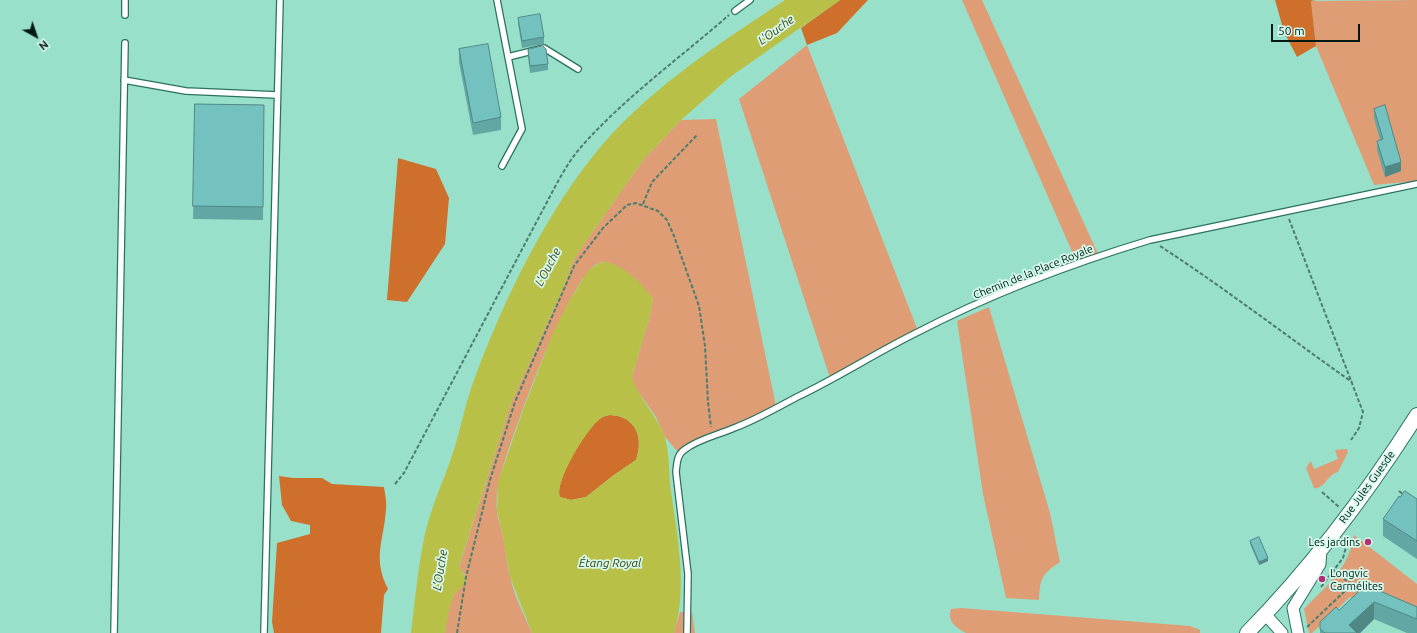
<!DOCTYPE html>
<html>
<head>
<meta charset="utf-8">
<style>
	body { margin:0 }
	#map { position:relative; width:1417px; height:633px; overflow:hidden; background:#99e0ca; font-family:Ubuntu,sans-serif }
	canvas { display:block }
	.north { position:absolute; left:16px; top:16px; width:40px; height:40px; -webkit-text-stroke:3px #d6f9ed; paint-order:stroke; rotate:140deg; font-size:11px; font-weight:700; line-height:16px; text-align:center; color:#001a13 }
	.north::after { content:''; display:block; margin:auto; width:14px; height:18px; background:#001a13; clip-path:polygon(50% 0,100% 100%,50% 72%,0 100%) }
	.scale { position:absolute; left:1271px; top:24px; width:89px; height:18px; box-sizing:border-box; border:2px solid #001a13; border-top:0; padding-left:5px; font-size:12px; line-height:14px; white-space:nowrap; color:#001a13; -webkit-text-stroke:3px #d6f9ed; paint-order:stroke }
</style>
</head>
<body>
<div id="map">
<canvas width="1417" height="633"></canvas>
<div class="north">N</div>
<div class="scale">50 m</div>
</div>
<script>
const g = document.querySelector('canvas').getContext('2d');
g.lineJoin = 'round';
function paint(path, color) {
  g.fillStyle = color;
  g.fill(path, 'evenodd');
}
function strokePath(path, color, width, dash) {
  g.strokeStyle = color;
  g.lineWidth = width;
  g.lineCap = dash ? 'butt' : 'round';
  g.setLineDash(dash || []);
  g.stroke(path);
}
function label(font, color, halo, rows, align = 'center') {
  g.font = font + ' Ubuntu,sans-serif';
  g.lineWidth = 3.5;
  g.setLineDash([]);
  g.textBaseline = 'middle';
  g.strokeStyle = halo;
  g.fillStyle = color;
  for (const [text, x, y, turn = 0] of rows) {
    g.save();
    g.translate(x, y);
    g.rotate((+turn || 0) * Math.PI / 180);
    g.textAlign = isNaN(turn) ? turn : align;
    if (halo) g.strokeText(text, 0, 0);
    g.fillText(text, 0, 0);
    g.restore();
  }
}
const green = new Path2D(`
	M962,0H982L1099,256L1077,263Z
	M1417,0V181L1374,185L1316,46L1311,1Z
	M807,45L918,331L830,378L739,99Z
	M716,119L776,406L677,451L665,437L656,417L634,386L632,377L650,315L653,298C642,288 615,257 599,263C569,274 508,445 499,481C497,490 496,502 497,511C497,518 501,525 502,532C506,546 506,562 510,576C514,596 524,615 532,633H445C447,621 448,607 454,595C456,590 463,587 466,581L465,575L459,567L511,403L563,288L575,257L643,160L681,120Z
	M989,307L1050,513L1060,562C1042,574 1040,578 1039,600L1006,598L983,494L957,321Z
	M1347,449L1348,452L1338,472C1328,474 1324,490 1314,488L1306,468L1311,461L1314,469L1338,459L1335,450Z
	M1354,535L1417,584V624L1350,597L1312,633H1309L1304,609C1326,586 1349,569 1354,535Z
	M961,608L1190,626L1200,630V633H966C956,628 947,621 951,609Z
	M680,612H692L695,633H674Z`);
const forest = new Path2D(`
	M840,0H868L837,33L807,45L801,28Z
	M1275,0H1316L1311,1L1316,46L1297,57L1284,32Z
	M398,158L436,169L449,198L445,244L407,302L387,300Z
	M610,415C636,416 644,438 636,460L614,475L586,497L571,500L560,497C554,481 587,427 601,418C603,416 606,416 610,415Z
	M279,476L293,478H322L332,484L384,487C385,494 387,502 386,509C384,541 372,557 388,589L384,595L381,633H274L272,622L277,543L310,534V525L291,521L282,505Z`);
const water = new Path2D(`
	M785,0H840L730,77L681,120L643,160L575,257L563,288L511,403L459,566L466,578L465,584L454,594L449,610L445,633H411C415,600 418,566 425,534C432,503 447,474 456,443C462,422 466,401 474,380C503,301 547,210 602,145C653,86 720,43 785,0Z
	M607,262C626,267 641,283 653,298L650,315L632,377C638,398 656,414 664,435C669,448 669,468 670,483C676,532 689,585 674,633H532L510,577L502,531L497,512L498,482L523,410L553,333L568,303L588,271L599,263ZM610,415C636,416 644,438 636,460L614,475L586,497L571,500L560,497C554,482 588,427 601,418C603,416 606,416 610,415Z`);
const path = new Path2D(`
	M643,204L652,182L697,135
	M1289,219L1363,412L1359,428L1351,440
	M1160,246C1226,289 1288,337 1352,382
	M395,484L404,473L547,202C557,183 567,163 581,147C623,99 681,57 729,15
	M1399,491L1404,495
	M1322,492L1339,507
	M1334,571L1350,583L1351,589
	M1321,587L1343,558L1349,536
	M1307,627L1347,589H1353L1361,592
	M457,633L466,577L490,480L515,402L574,266L603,228L627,205L636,203L658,211L667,220L674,236L699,306L705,346L708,402L711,427`);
const service = new Path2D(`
	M497,0L522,129L502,166
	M735,11L750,0
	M125,15V0
	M508,57L544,48L578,69
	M124,80L186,91L277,95
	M114,633L125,43
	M264,633L280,0
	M687,633L688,574L676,472C677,463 677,455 684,450C698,439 718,435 734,428C756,420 776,408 797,397C837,378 874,354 914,334C989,295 1070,264 1150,240L1417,184`);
const minor = new Path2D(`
	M1265,614L1282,633
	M1298,633L1293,608L1320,564L1321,548`);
const tertiary = new Path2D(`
	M1247,633C1311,568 1368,492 1417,415`);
const wall = new Path2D(`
	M518,18L544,37V44L522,48L518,24Z
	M459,49L501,117V130L473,135L459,62Z
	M528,50L548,64V70L530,73L528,56Z
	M195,104L264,105L263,220L193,219Z
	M1374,109L1401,171L1385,177L1377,150V141L1380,140L1374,118Z
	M1400,497L1417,499V559L1383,536V519Z
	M1250,541L1268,561L1259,565L1250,544Z
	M1366,585L1417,607V633H1407L1374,619L1360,633H1320V622L1339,610Z`);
const shadedWall = new Path2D(`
	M1401,162V171L1385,177V167Z
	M1268,558V561L1259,565V562Z
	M1374,602V619L1360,633H1349V625Z`);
const building = new Path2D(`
	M540,14L544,37L522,41L518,18Z
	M488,44L501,117L473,123L459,49Z
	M543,46L546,49L548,64L530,66L528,50Z
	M195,104L264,105L263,207L193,206Z
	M1385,105L1401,162L1385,167L1377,141L1383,139L1374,109Z
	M1405,491L1417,499V541L1383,519L1399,496L1400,497Z
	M1259,537L1268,558L1259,562L1250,541Z
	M1366,585L1417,607V619L1374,602L1349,625L1357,633H1325L1320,629V622L1336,607L1339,610Z`);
const markers = [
	[1368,542,4,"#b32f75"],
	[1322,579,4,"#b32f75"]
];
const streetNames = [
	["Chemin de la Place Royale",1033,272,-22],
	["Rue Jules Guesde",1367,487,-54]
];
const poiNames = [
	["Les jardins",1360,542],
	["Longvic",1330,573,"left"],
	["Carmélites",1330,586,"left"]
];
const waterNames = [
	["L'Ouche",776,30,-36],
	["L'Ouche",548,267,-62],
	["Étang Royal",610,563],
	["L'Ouche",440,570,-81]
];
paint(green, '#de9d75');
paint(forest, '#ce702c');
paint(water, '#b9c048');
strokePath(service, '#2a725f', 8);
strokePath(minor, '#2a725f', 13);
strokePath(tertiary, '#2a725f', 16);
strokePath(path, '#4d7d6f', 2, [4, 2]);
strokePath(service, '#fff', 5.5);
strokePath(minor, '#fff', 11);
strokePath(tertiary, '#fff', 14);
paint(wall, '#63a7a4');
paint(shadedWall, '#508886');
paint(building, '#73c2bf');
strokePath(building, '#508886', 1);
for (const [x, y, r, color] of markers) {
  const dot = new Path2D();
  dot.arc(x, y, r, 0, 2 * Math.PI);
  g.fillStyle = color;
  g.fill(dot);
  strokePath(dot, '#d6f9ed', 1.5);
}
label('11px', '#001a13', '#d6f9ed', streetNames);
label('11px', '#001a13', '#d6f9ed', poiNames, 'right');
label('italic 12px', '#3f4211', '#d6f9ed', waterNames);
</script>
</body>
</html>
